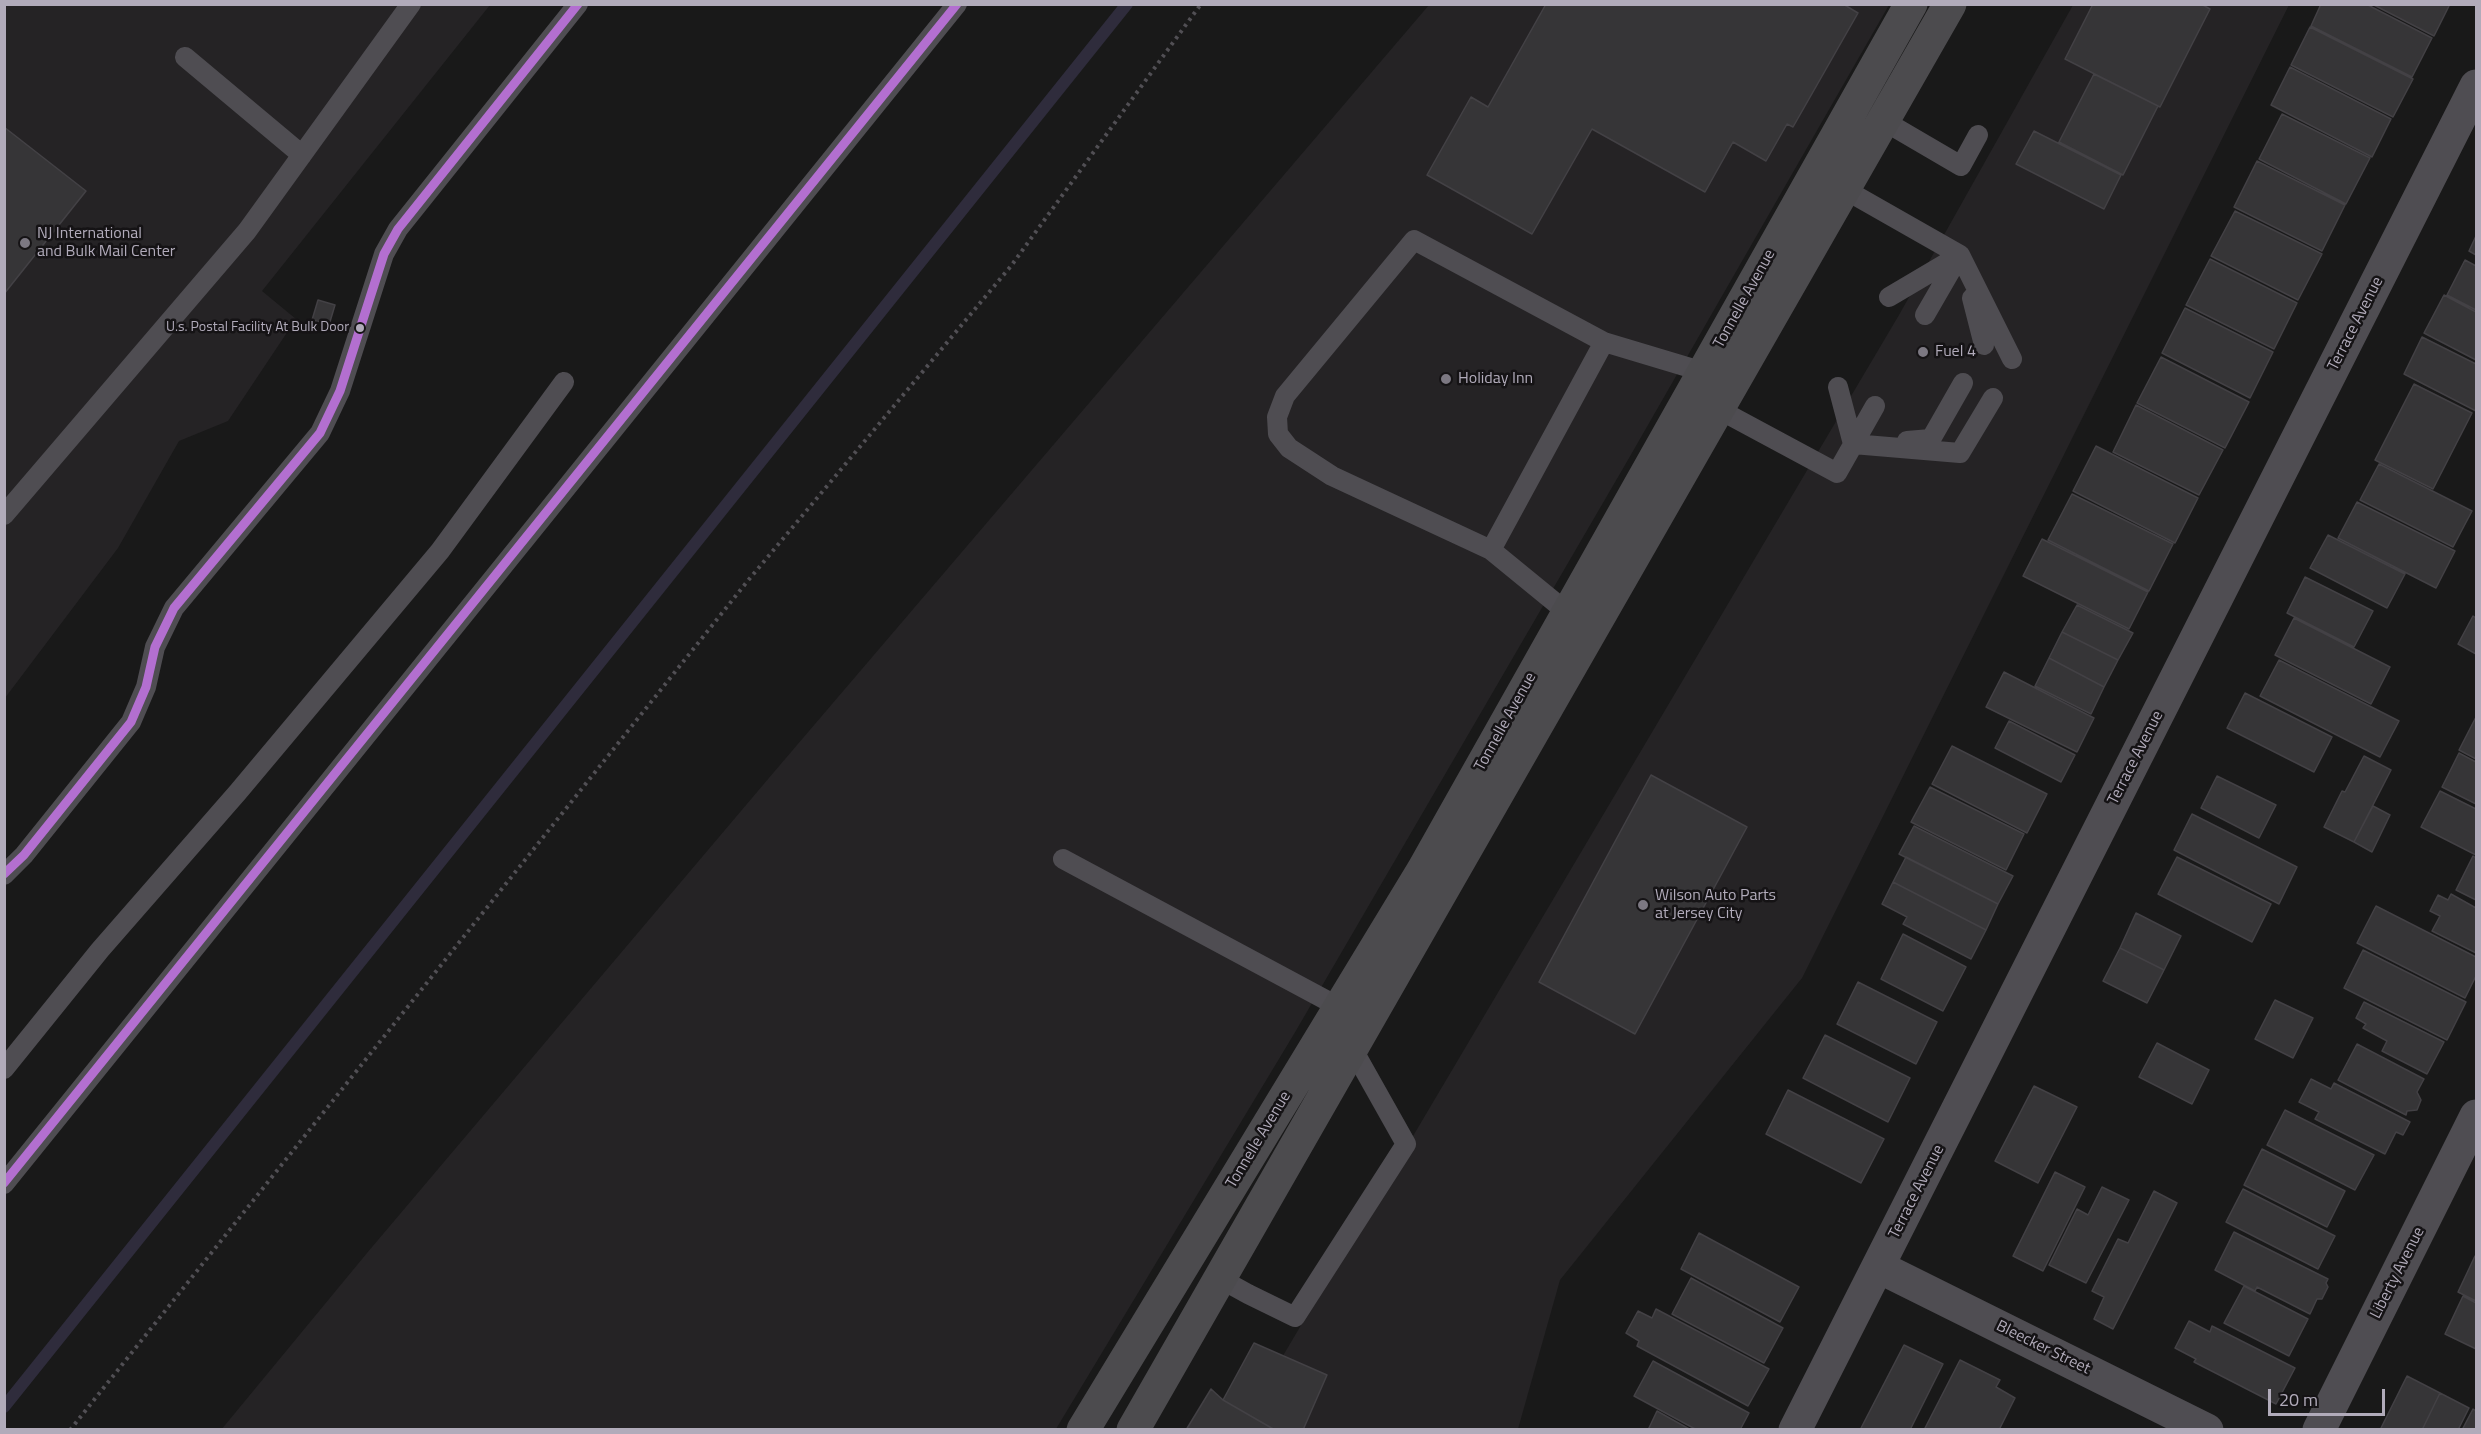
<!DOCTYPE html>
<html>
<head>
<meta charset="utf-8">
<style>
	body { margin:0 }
	#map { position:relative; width:2481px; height:1434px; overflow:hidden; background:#191919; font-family:"Titillium Web",sans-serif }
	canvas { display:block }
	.frame { position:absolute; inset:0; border:6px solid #b1abba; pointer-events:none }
	.scale { position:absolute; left:2268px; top:1389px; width:117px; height:27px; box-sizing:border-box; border:3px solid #b1abba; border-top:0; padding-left:8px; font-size:18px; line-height:21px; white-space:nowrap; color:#b1abba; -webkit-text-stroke:4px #151315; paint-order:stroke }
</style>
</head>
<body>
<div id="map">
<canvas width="2481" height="1434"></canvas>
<div class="frame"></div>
<div class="scale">20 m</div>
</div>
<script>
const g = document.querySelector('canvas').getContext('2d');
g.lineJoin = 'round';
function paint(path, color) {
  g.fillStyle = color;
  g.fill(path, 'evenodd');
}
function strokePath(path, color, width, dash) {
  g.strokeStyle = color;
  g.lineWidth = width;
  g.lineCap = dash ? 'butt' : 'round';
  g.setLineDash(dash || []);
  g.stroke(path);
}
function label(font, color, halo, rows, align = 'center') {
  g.font = font + ' "Titillium Web",sans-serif';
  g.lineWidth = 5;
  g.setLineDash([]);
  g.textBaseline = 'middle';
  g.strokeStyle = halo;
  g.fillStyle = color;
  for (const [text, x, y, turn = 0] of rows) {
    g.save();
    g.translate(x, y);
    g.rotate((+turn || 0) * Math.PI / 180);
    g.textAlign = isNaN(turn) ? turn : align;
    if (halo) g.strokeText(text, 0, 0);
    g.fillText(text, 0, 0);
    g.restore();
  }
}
const built = new Path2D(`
	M5,5H490L262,291L296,319L228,421L179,441L118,548L5,698Z
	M1429,5H1889L1625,465L1294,1034L1056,1429L221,1430L367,1253L774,772Z
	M2073,5H2289L1802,978L1560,1280L1518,1429L1239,1430L1899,315Z`);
const stream = new Path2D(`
	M4,1407L1127,4`);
const building = new Path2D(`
	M1546,4H1843L1858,13L1793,127L1787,124L1766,161L1733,142L1705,192L1592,129L1532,234L1427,175L1471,97L1488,107Z
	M2093,4H2201L2210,9L2160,107L2065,59Z
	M2321,4H2366L2432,38L2412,77L2311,26Z
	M2372,4H2450L2434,36Z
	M2310,27L2413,79L2393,117L2291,65Z
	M2290,67L2391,119L2372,157L2271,105Z
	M2094,74L2158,106L2123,175L2059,142Z
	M2282,114L2370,158L2346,204L2259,159Z
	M4,127L86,191L4,294Z
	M2034,131L2121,175L2104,209L2016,164Z
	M2257,161L2345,205L2322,251L2234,207Z
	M2235,211L2322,254L2298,300L2211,256Z
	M2476,236V255L2469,251Z
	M2210,259L2297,303L2274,349L2186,305Z
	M2465,260L2476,266V310L2447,295Z
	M2444,295L2476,312V360L2424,333Z
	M318,300L335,305L329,325L312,320Z
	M2185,308L2273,352L2250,398L2162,353Z
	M2422,337L2476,364V411L2404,374Z
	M2161,357L2249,402L2225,448L2137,403Z
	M2414,384L2472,413L2433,489L2375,460Z
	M2136,405L2223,450L2199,495L2113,452Z
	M2096,446L2198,498L2175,543L2073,491Z
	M2379,464L2472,511L2453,547L2360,500Z
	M2072,494L2173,544L2149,591L2048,540Z
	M2357,502L2455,551L2436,588L2338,538Z
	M2328,535L2405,574L2387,608L2310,568Z
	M2042,539L2148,592L2129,629L2023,576Z
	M2305,577L2373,611L2354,647L2287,613Z
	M2077,605L2133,633L2118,660L2062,632Z
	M2473,616L2476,618V654L2458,644Z
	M2294,618L2390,667L2371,704L2275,655Z
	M2062,632L2118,660L2104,687L2049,658Z
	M2049,658L2104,687L2091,714L2035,686Z
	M2279,660L2399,721L2380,757L2260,696Z
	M2004,672L2094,718L2077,752L1986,707Z
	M2245,693L2332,737L2314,772L2227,728Z
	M2476,717V759L2459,750Z
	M2009,721L2075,755L2061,782L1995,748Z
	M1952,746L2047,794L2027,833L1932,784Z
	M2459,753L2476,762V804L2442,787Z
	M2364,756L2391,770L2354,842L2324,827L2342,791L2345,792Z
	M1651,775L1747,827L1635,1034L1539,982Z
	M2217,776L2276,805L2259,838L2201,808Z
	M1930,787L2024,834L2006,870L1911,822Z
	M2440,791L2476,809V855L2421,827Z
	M2373,806L2390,815L2372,852L2354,842Z
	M2192,814L2297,867L2279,904L2174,850Z
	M1914,826L2013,876L1998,904L1899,854Z
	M2473,856L2476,858V900L2456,890Z
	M1906,857L1998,904L1986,930L1893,882Z
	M2177,857L2271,904L2252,942L2158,894Z
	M1893,882L1986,930L1971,959L1903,924L1907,917L1882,904Z
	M2451,894L2476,908V953L2432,931L2440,916L2430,911L2438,895L2448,900Z
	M2376,906L2476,957V976L2465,998L2357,943Z
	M2136,913L2181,936L2164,970L2120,948Z
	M1903,934L1966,967L1943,1011L1881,979Z
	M2120,948L2164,970L2147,1003L2103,981Z
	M2363,950L2466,1002L2447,1040L2344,988Z
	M1858,982L1937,1022L1916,1064L1837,1024Z
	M2275,1000L2313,1018L2293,1058L2255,1039Z
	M2364,1002L2444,1042L2427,1074L2382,1051L2387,1041L2363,1028L2366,1024L2356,1018Z
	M1825,1035L1910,1078L1888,1122L1803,1078Z
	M2157,1043L2209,1070L2192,1104L2139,1077Z
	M2357,1044L2424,1079L2417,1092L2421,1100L2417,1110L2407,1111L2406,1115L2338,1080Z
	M2311,1079L2331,1089L2334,1083L2410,1122L2403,1135L2396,1132L2385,1154L2315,1119L2319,1112L2299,1102Z
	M2034,1086L2077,1107L2038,1183L1995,1161Z
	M1788,1090L1884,1139L1861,1183L1766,1134Z
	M2285,1110L2374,1155L2355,1190L2267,1145Z
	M2262,1149L2345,1191L2327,1227L2244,1185Z
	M2055,1172L2085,1187L2043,1271L2013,1256Z
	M2102,1187L2129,1200L2086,1283L2049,1265L2077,1209L2088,1215Z
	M2243,1189L2335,1236L2318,1269L2226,1222Z
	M2154,1191L2177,1203L2113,1329L2094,1319L2104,1297L2092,1291L2118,1239L2128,1243Z
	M2234,1232L2328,1279L2326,1283L2328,1287L2322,1299H2317L2310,1314L2257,1287L2255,1291L2215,1270Z
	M1699,1233L1799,1287L1780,1322L1681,1269Z
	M2475,1256H2476V1301L2458,1292Z
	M1691,1278L1783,1328L1764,1363L1672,1314Z
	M2244,1286L2308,1319L2289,1356L2224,1323Z
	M2463,1296L2476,1303V1349L2445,1334Z
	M1656,1309L1769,1369L1748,1406L1637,1346L1639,1341L1626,1333L1638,1311L1652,1318Z
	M2189,1321L2210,1332L2212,1326L2295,1368L2276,1404L2194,1362L2196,1359L2175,1348Z
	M1254,1343L1327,1375L1303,1430H1275L1223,1400Z
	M1904,1345L1943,1364L1910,1430H1860Z
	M1960,1360L2000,1380L1996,1387L2015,1398L1999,1430H1924Z
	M1653,1361L1749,1413L1740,1430H1697L1634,1396Z
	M2407,1376L2440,1393L2422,1430H2380Z
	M1211,1389L1223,1400L1275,1430H1186Z
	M2440,1393L2469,1408L2458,1430H2422Z
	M2473,1409L2476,1411V1430H2462Z
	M1657,1411L1691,1430H1648Z`);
const path = new Path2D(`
	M70,1430L746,583L1011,266L1201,4`);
const lane = new Path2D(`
	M185,57L302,155
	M1884,121L1961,166L1978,135
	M1844,189L1960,255L2012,359
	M1889,297L1960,255
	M1972,298L1984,345
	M1925,315L1958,258
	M1838,387L1853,444
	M1718,409L1837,473L1875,406
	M1907,441L1931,439L1963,383
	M1853,444L1960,453L1993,398
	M4,515L247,231L411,4
	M1491,550L1604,342
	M1568,613L1491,550L1332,476L1289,448L1278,434L1277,417L1285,396L1414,240L1604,342L1704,372
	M1063,859L1339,1007
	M4,875L24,855L131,722L146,687L155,647L174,608L320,433L340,391L384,254L398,229L578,4
	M4,1069L100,950L238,792L440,551L564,382
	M4,1184L957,4
	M1219,1278L1248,1294L1295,1317L1406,1144L1352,1048`);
const street = new Path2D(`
	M1879,1267L2207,1430
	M1795,1430L2476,86
	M2319,1430L2476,1116`);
const highway = new Path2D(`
	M1083,1430L1423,870L1911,4
	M1133,1430L1950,4`);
const bus1 = new Path2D(`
	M4,874L24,855L131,722L146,687L155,647L174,608L320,433L340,391L384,254L398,229L578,4
	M4,1183L957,4`);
const markers = [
	[25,243,6,"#7c7882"],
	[360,328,5,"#b1abba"],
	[1923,352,6,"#7c7882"],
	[1446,379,6,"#7c7882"],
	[1643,905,6,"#7c7882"]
];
const busNames = [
	["U.s. Postal Facility At Bulk Door",349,328]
];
const poiNames = [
	["NJ International",37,234],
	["and Bulk Mail Center",37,252],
	["Fuel 4",1935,352],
	["Holiday Inn",1458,379],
	["Wilson Auto Parts",1655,896],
	["at Jersey City",1655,914]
];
const streetNames = [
	["Tonnelle Avenue",1745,299,-61],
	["Terrace Avenue",2356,324,-63],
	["Tonnelle Avenue",1506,722,-61],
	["Terrace Avenue",2136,758,-63],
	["Tonnelle Avenue",1259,1140,-59],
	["Terrace Avenue",1917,1192,-63],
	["Liberty Avenue",2398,1273,-63],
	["Bleecker Street",2043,1348,26]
];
paint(built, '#252325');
strokePath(stream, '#2f2c3c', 12);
paint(building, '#363537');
strokePath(building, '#434145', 1.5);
strokePath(path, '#514f54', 4, [3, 4.5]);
strokePath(lane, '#4f4d52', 20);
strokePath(street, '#4f4d52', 33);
strokePath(highway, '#4c4b4e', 33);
strokePath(bus1, '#b36fd0', 9);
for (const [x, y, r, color] of markers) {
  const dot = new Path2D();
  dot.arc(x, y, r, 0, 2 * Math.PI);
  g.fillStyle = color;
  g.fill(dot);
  strokePath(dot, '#151315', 2);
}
label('14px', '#b1abba', '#151315', busNames, 'right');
label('16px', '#b1abba', '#151315', poiNames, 'left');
label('16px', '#b1abba', '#151315', streetNames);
</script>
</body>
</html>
